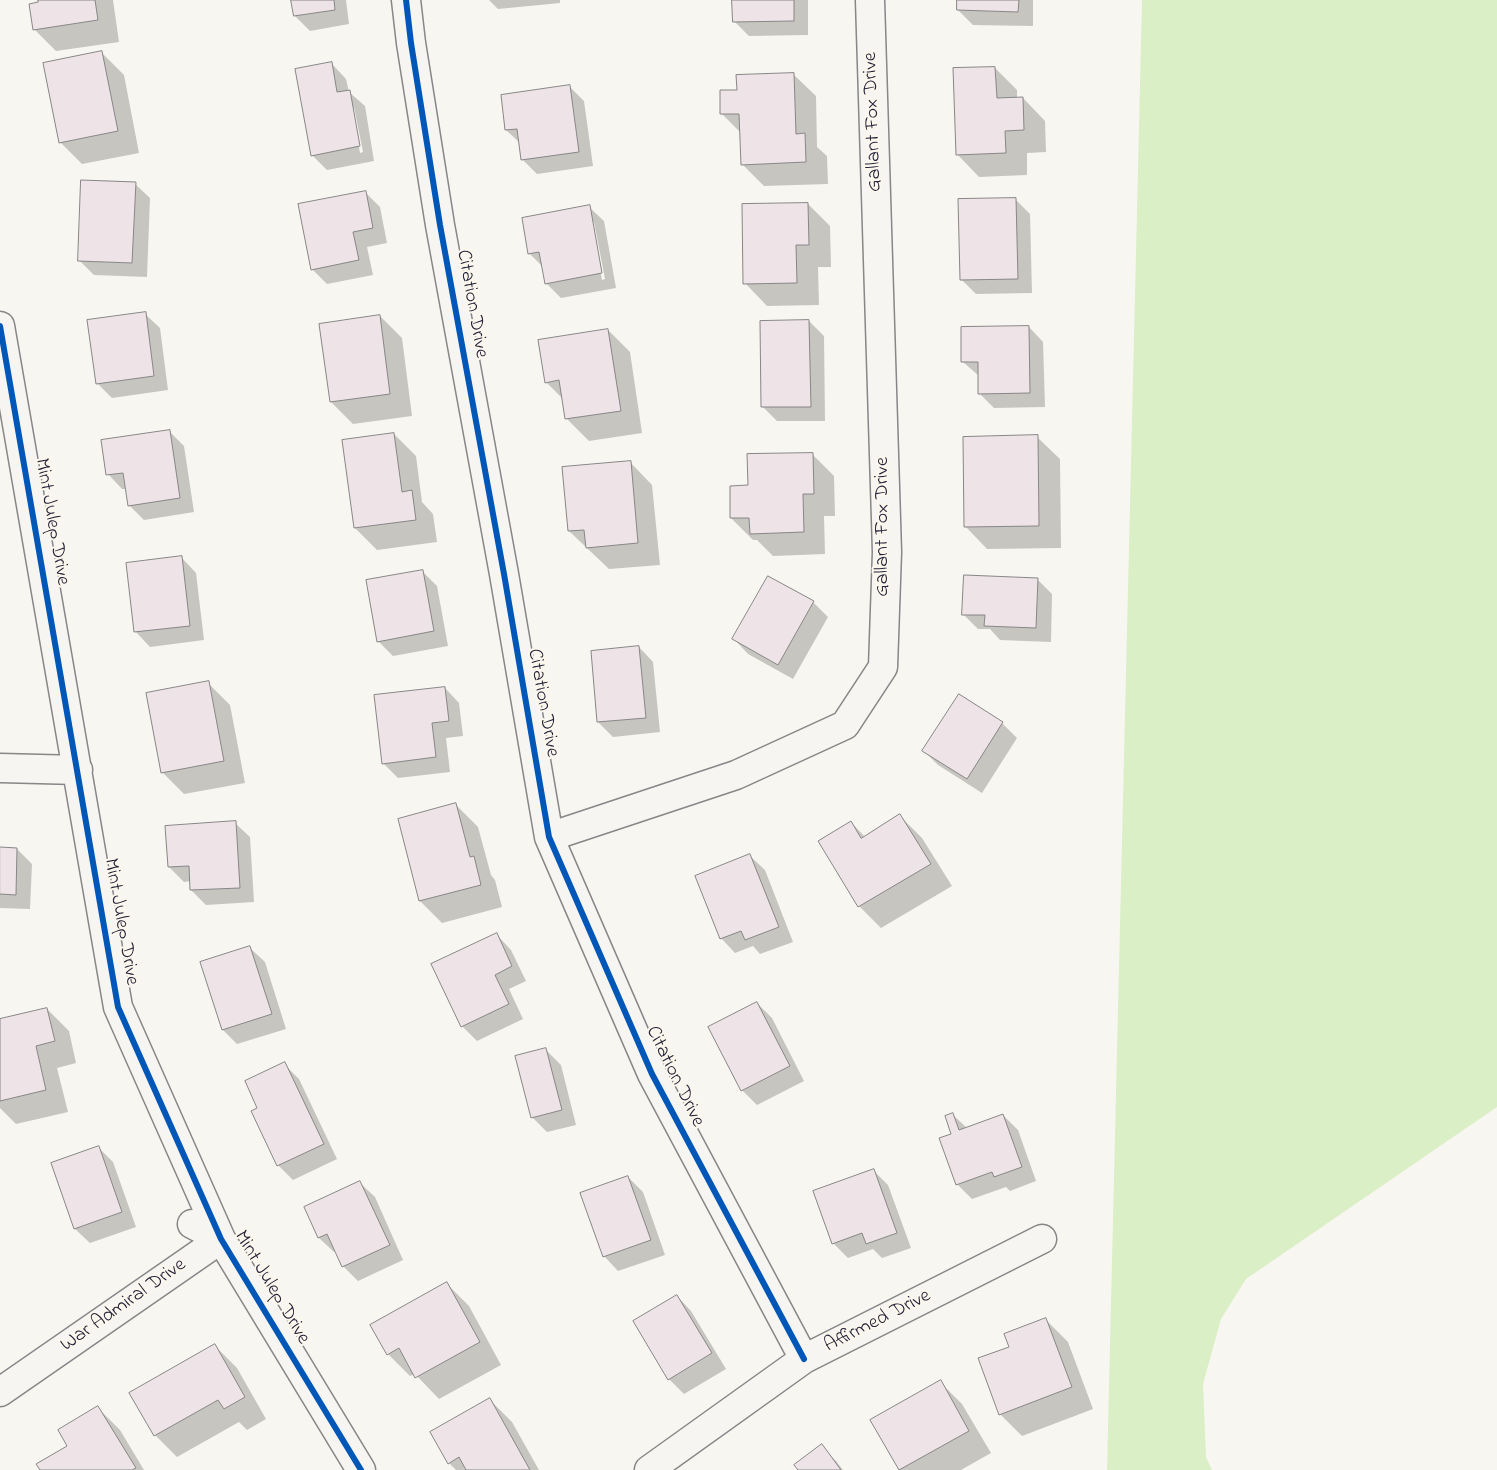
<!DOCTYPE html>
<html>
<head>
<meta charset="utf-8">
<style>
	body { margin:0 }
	canvas { display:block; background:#f8f6f0 }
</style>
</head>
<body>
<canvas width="1497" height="1470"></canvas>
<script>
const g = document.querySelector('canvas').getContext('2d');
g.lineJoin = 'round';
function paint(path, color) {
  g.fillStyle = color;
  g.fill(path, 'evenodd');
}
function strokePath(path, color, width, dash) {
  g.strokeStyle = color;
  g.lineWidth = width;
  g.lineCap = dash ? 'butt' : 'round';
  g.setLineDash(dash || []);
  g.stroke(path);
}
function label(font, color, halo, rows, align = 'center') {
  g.font = font + ' "Indie Flower",sans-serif';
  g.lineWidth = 4;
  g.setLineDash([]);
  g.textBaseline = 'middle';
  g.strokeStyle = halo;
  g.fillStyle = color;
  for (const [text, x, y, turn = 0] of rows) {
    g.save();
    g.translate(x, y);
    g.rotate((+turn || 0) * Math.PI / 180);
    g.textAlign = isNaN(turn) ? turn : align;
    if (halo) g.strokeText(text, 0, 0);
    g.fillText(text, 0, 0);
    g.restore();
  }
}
const green = new Path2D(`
	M1142,0H1497V1107L1246,1279L1221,1319L1203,1384L1206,1457L1212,1470H1107Z`);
const shadow = new Path2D(`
	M39,0H113L119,42L56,51L34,29Z
	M293,0H346L349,24L310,31L295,16Z
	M489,0H560V3L498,9Z
	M734,0H808V35L749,36L734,21Z
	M958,0H1033V26L973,25L958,10Z
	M102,53L124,75L139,153L82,164L60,142Z
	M332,64L346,79L349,92L365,106L374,161L327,170L312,155ZM352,107H354L363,152L360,153Z
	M995,68L1017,90V99L1023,98L1045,121L1046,152L1027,153V175L979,177L957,154Z
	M793,74L816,96L817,147L827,156L828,184L764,186L742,164L741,133L722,114L738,91Z
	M569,86L584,101L593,166L537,174L522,159L520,143L506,130Z
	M135,184L150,198L147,277L94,275L79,260Z
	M365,192L380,207L387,243L367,247L373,275L327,284L312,269Z
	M1016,200L1030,214L1032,293L976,294L961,279Z
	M808,204L830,226L831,267H818L819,305L767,306L745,283Z
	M589,207L604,221L616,288L561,298L546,283L543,267L529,253ZM591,222H594L605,279L602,280Z
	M145,314L160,328L168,390L112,398L97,383Z
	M380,316L402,338L412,416L353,424L331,402Z
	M809,321L824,336L825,421H777L763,407Z
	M1029,327L1043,342L1045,407L994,408L979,393V376L963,362Z
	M608,330L630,352L642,433L589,441L567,419L563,399L546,382Z
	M169,431L184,446L194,512L144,520L129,505L126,489H122L108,474Z
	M394,434L416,456L422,502L433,514L437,542L377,550L355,528Z
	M1037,437L1060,459L1061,548L987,549L965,526Z
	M812,454L834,476L835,516H824L825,554L773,556L757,540H753L731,518L749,486Z
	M630,462L652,485L660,565L609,569L569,531Z
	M182,558L196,573L204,640L150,647L136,632L127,565Z
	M422,571L437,586L448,646L393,656L378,641Z
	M1037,579L1052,594L1051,642L1000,640L990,629H978L963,614Z
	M813,602L828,617L793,679L748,654L734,639Z
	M639,647L653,662L660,732L613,737L598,722Z
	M208,683L230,705L245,783L184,794L162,772Z
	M445,688L459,703L463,736L446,738L450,772L398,778L383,763Z
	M959,696L1002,723L1017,738L982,793L938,765L924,751Z
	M456,805L478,827L491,875L495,880L502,907L442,923L420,901Z
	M900,816L922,838L952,886L881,928L859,906L819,841L851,822L865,837Z
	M235,823L250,837L254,902L206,905L191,890V881L184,882L169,867Z
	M0,848L17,849L32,864L30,909L0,908Z
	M750,856L765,870L793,942L760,954L753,946L735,953L721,938Z
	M497,935L511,950L526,981L509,989L523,1019L477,1041L462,1026Z
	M250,948L265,962L286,1029L237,1044L223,1030Z
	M757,1003L772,1018L804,1081L757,1105L742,1090Z
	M47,1009L69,1031L76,1063L57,1068L68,1112L16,1124L0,1108V1020Z
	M546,1050L561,1065L576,1125L547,1132L532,1117Z
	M284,1064L299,1079L337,1159L293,1180L278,1165L259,1108Z
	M953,1115L967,1128L1003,1115L1018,1130L1036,1181L1010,1191L1006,1187L972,1199L957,1184Z
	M98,1147L113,1162L136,1227L90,1243L75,1229L52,1164Z
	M873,1170L888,1185L911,1248L882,1258L873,1249L848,1258L833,1243Z
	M628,1177L643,1192L665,1255L618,1271L604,1256Z
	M360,1183L375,1197L403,1260L358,1281L343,1266L337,1251L334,1252L319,1238L305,1208Z
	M447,1284L469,1306L501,1365L439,1399L415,1374L410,1376L388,1354Z
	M677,1296L691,1311L726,1369L684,1394L669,1379Z
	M1046,1320L1068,1342L1093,1409L1022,1436L1000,1414L1010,1348Z
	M215,1346L237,1368L266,1419L247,1430L239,1422L177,1457L155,1435Z
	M940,1382L962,1404L991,1453L961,1470H900L872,1421Z
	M490,1400L512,1422L539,1470H456L449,1463Z
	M98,1408L120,1430L144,1470H41L69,1447Z
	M821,1446L836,1461L843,1470H800Z`);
const building = new Path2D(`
	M38,0H95L98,20L33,30L29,4L38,2Z
	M291,0H334L335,10L294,16Z
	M732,0H794V21L733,22Z
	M957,0H1019L1018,12L957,10Z
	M102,51L118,131L59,143L43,63Z
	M332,62L337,92L350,90L360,146L311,156L295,69Z
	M995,67L997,98L1023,97L1024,130L1005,131L1006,153L956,155L953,68Z
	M794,73L796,134L805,133L806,162L741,165L739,114H720V90H737L736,75Z
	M570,85L579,152L521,160L517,129L505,130L501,95Z
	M81,180L136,182L132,263L78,261Z
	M366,191L373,228L353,232L359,260L311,270L298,204Z
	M1016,198L1018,279L960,280L958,199Z
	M808,203L809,245H796L797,283L743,284L742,204Z
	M590,205L602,273L545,284L539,252L528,254L522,218Z
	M146,312L154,376L96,384L87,320Z
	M380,315L390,394L330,402L319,324Z
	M809,320L811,407H761L760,321Z
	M1029,326L1030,393L978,394V362H961V327Z
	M608,329L621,411L565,419L559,380L545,383L538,340Z
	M170,430L180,498L128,506L123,473L106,475L101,440Z
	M394,433L402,492L412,490L416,520L354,528L342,440Z
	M1038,435L1039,526L964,527L963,437Z
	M813,453L814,494H803L804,532L750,534L749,518H730V486L748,485L747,454Z
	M631,461L638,543L586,548L584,530L568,531L562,467Z
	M182,556L190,626L134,632L126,563Z
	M423,570L434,631L377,642L366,580Z
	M964,575L1038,578L1036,628L984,626L985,615H962Z
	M768,576L814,601L778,665L732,639Z
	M639,646L646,718L597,722L591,651Z
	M209,681L224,761L161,773L146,693Z
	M445,687L449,721L432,723L436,757L382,764L374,695Z
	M959,694L1003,722L967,779L922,751Z
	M456,803L470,857L474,856L481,885L419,901L398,819Z
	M900,814L931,864L858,907L818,841L851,821L861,838Z
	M236,821L240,888L190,890L189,866L168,867L165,826Z
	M0,847L17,848L16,895L0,894Z
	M750,854L779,927L745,940L741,931L720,939L695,876Z
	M497,933L512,966L495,975L509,1004L461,1027L431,964Z
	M250,946L272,1014L222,1030L200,962Z
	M757,1002L790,1066L741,1091L708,1027Z
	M47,1008L55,1041L36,1046L46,1090L0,1101V1019Z
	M546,1048L562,1110L531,1118L515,1056Z
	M285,1062L324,1144L277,1166L251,1111L257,1108L245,1081Z
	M953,1113L959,1130L1003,1114L1022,1167L994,1177L992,1172L956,1185L939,1138L951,1134L945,1116Z
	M99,1146L122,1212L74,1229L51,1163Z
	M874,1169L897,1233L866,1244L862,1233L832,1244L813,1191Z
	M628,1176L651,1240L603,1257L580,1193Z
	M360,1181L390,1245L342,1267L327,1234L318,1238L304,1207Z
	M447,1282L480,1342L415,1378L399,1348L387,1355L370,1325Z
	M677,1295L712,1353L668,1380L633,1321Z
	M1046,1318L1072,1387L999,1415L978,1358L1009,1347L1004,1334Z
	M215,1344L245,1397L224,1409L218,1400L154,1436L129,1393Z
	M941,1380L969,1431L899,1470L870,1420Z
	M490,1398L530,1470H466L459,1457L448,1464L430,1432Z
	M98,1406L136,1468L132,1470H40L36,1464L67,1446L58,1430Z
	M822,1444L841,1470H798L794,1465Z`);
const minor = new Path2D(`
	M406,0L411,43L440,225L504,574L549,837L652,1074L804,1359
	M0,326L118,1007L221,1239L361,1470
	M0,768L78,770
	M549,837L736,775L845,725L883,667L887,552L870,0
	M0,1392L221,1239L192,1224
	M649,1470L804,1359L1042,1239`);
const cycleway = new Path2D(`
	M406,0L411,43L440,225L504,574L549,837L652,1074L804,1359
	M0,326L118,1007L221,1239L361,1470`);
const streetNames = [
	["Gallant Fox Drive",874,122,-92],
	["Citation Drive",471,304,80],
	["Mint Julep Drive",51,522,80],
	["Gallant Fox Drive",884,527,-90],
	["Citation Drive",542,703,80],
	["Mint Julep Drive",120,922,80],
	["Citation Drive",674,1077,64],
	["Mint Julep Drive",271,1288,59],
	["War Admiral Drive",124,1306,-35],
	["Affirmed Drive",878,1322,-27]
];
paint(green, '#dbefc6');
paint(shadow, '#0003');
paint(building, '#eee3e6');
strokePath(building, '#878688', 1);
strokePath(minor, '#878688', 31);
strokePath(minor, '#f6f5f1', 28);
strokePath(cycleway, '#0057b8', 6);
label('20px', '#22223b', '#fbf7ec', streetNames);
</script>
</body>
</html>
